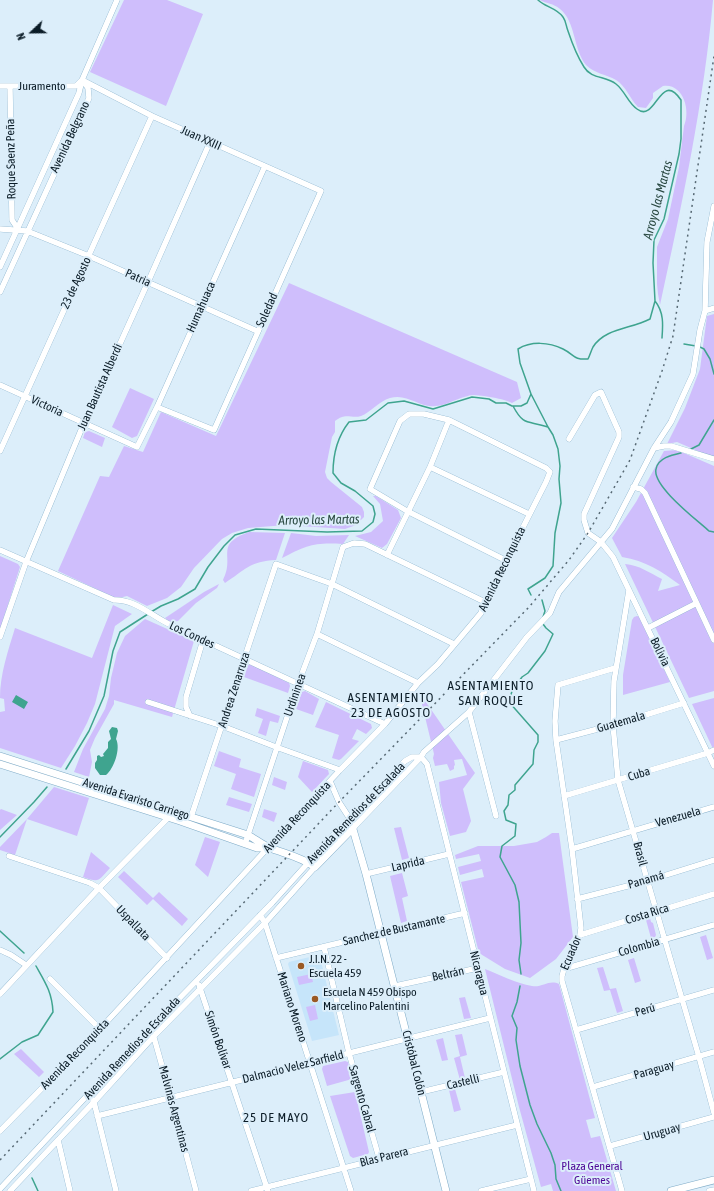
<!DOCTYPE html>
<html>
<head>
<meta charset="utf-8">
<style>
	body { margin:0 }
	#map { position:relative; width:714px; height:1191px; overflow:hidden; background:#dceefa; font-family:"Asap Condensed",sans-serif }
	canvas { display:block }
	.north { position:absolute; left:12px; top:12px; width:40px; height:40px; -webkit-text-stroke:3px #dceefa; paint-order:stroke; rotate:248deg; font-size:11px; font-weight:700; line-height:16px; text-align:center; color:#0b1c27 }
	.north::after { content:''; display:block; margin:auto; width:14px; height:18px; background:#0b1c27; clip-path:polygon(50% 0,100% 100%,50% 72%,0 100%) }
</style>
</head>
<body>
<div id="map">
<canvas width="714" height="1191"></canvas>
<div class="north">N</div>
</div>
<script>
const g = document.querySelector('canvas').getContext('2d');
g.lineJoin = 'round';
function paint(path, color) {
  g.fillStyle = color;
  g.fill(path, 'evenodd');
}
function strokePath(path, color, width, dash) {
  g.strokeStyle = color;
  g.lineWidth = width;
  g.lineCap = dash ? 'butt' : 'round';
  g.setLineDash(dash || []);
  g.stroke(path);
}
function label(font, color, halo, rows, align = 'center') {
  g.font = font + ' "Asap Condensed",sans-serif';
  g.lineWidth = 4;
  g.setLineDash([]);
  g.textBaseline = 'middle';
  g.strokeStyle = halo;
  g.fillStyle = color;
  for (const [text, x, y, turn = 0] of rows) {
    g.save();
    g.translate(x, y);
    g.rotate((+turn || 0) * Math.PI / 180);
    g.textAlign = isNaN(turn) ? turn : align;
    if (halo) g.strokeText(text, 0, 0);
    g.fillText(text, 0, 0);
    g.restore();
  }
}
const built = new Path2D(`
	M318,955L320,957L339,1035L312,1041L288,964L289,962Z`);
const green = new Path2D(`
	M124,0H167L203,14L166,106L90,72Z
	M540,0H713C704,102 682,204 660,305L658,294L657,284V247L668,219L679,167L684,126C691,110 683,83 663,86L653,93V98L646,108L638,107C630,99 626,86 616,80C606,74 595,74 586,65C573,49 576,22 560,9C553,3 547,4 540,0Z
	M289,283L517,382L521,398L512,403C505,399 481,395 473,395C469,395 465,397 461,398C452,401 444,406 435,406C419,408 408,393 390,398C379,401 370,413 361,416C351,419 346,412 335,421V432L332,437L325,472L327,478L331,482L362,507L364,512V517L356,525L345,529L286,525L248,528L232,533L222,539L194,568L181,587L167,598L147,606L127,596L119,598L113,597L58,571L100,476L109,477L124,446L143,452L161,412L216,436Z
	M714,314V458L677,442L667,444L685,408L700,369L707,316Z
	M130,388L154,399L137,436L132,438L112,427Z
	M89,431L105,438L102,447L83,438L85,432Z
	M677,450L714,466V691L689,698L625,564C639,565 650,573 662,579L658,591L680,585C661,571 646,561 622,557L612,538L636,502L664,451Z
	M373,496H376L398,510L401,518L387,544L382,548L355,536L371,532L383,521L380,504Z
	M249,532L285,533L276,560C250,561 245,570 225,583L223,580C236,556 213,545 249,532Z
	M291,533L316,536L349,535L343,544C315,542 307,545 282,558Z
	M0,556L18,564L20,567L0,630Z
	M219,584L217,588L196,603L178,621L170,622L165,618L204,592Z
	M113,605L132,614L115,626L95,704L87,723L75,746L61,768L0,748V712L5,711L4,699L0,698C0,674 8,651 15,628L92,658Z
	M637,616L640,617L670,682L623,695V675L632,620L634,617Z
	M145,619L194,641L172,717L114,700V704L95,738L90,750L92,762L89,777L74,772L83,749L105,709L109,696L111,678L117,653L125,636Z
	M251,664L289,683L290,686L288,693L244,677L248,665Z
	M305,691L319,699L313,715L296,709L302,692Z
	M419,692L475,773L463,789L471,821L466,832L450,836L441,803L439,782L467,775L462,759L454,760L455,765L454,766V769L450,771L447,764L435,766L433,758L434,754Z
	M714,698V751L692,704Z
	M326,702L371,724L372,728L366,734L357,729L352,739L359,741L341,759L339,760L332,758L339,735L315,727Z
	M257,708L280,716L278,723L270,721L266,736L258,733L263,719L255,716Z
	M219,751L241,759L239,767L261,774L254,797L231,789L236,774L214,766Z
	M303,761L328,770L329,774L312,792L298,777Z
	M274,777L287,782L285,790L272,785Z
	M54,787L89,798L77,836L27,819L15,855L0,850V847L27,819Z
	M229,797L252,804L249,812L226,805Z
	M1,809L17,815L0,830V810Z
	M264,809L277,813L274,822L262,817Z
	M401,827L409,858L402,860L394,828Z
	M552,833H559L573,937L556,959L530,978L505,969L479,953L461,882L484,877L482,869L460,875L458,867L481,861L479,854L456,859L455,855L478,846H514L537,842L546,837Z
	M205,837L220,842L208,877L195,865Z
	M91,852L110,868C98,881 100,883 83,877Z
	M124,871L153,898L159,892L188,919L182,926L153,899L147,905L118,877Z
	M402,873L408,896L402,898L407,921L401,923L390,876Z
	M650,918L651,922L653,923L656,935L655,937L651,938L646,920Z
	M706,935L713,958L707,960L700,937Z
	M634,958L641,981L635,983L628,960Z
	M603,967L610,989L616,988L623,1011L617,1013L610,990L604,991L597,968Z
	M485,969C500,975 516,983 532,986C542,988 549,979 559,984L595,1118L586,1120L591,1138L600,1136L616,1191H553L551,1184L541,1187L519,1107Z
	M311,974L313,982L299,985L297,977Z
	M465,997L471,1018L464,1019L459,998Z
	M315,1005L318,1019L310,1021L306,1007Z
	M462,1034L467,1055L460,1057L465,1078L460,1080L454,1058L460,1056L455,1035Z
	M443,1038L448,1060L442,1061L436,1040Z
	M21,1049L44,1072L39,1077L14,1054Z
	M345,1061L348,1062L352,1079L327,1086L322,1069L323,1066Z
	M455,1089L461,1110L454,1112L449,1090Z
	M355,1092L369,1152L368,1154L353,1158L350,1156L330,1096Z`);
const water = new Path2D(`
	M16,695L28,702L24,709L12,702Z
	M112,727L117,728L118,731L116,739C121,748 114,769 106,775H100L95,768V763L97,760V756L99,755L101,757L104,756L103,754L108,748V742L111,739L109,731Z`);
const stream = new Path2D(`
	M655,301C664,312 663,325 662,338
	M684,344L696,346
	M700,347L704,349L710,359L714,374
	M531,394L548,427
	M513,406C524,427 528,420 548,427L553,435L558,449L560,466L559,479L561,503L555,533L553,566L545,578L528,589L531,595
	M691,449L699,445L714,420
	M681,453C672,455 658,458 656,469C652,486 697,520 709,531L714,532
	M542,600L545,611L543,617
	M151,612L161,606L178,599L195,589L208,567L224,546L235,535L256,529L327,532L362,531L373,522L375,514L373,506L355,491L341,483L333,473C333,455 338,436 349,422L366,420L388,403L404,401L433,409L472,397L489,399L496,403H506L512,406H521L527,403L531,394L520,363L518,349C531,341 549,342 563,349C575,355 573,360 588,359C590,355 591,351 593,347C605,328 631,329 650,319L655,301L653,263L654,240L664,219L679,154L681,139V100C660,69 656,124 637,109C628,103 625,91 616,84C606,76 591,79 584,67C577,56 572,43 568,31C566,26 566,21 563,17C557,8 545,7 538,0
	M66,769L89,731L104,696L113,651L120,632L148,614
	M0,837L34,802L47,787
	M0,931L24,953
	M521,974L519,960L521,943L519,902L515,885L500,857L502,846L515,836L516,824L506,820L504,811L508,805L509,795L515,790V785L533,764L534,750L538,742V735L509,702L512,691L522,677L528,673L545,651L553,634L546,628L543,624
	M520,986L517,1002L512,1016L517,1028L516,1040L520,1066L530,1105L537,1124L551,1153L555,1165L556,1179L561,1191
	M0,1059L22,1042L38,1035L53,1012C52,992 45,982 36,966
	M32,1178L38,1191`);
const minor = new Path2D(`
	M82,80L152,116L321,191L214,430L157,407
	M0,86H76L82,80
	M10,86L12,220L18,229
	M0,229L27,231L89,256L257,331
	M0,267L79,93L82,80L117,0
	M0,292L89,98L88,88L84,82
	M705,311L714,308
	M0,385L137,447L157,407L265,166
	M569,439L595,395L601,392L619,432V437L584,514V520L588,533L601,542L613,557L714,766
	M654,448L664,446H671L714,459
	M0,451L152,116
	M430,467L529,514
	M633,487L641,489L645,493L714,640
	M0,550L114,600C135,599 153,617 171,625C243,658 314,691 385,724
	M387,555L430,467L449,420
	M629,590L614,681L613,725L618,780L699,1057L714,1113
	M648,628L695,604
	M317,634L418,683
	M0,637L26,562L84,423L148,282L210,142
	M615,668L558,685L555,721L556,740L572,849L581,928L580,935L564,969L562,976V981L622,1191
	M148,702L222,726L276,747L340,770
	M469,712L496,816
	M190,716L186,707V697L203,640
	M556,740L613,725L684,703
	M421,757L427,764L534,1191
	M330,781L339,802L350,819L405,761L412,757H421
	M564,796L708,753L714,750
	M191,817L276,564L332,584L454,644
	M353,828L421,757L424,752L469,712L527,637L550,613L559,592L612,529L654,448L671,422L693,374L700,330L705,311L707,242L714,206
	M245,844L298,684L317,634L343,547L354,543L365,544L485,602
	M572,849L714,807
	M9,856L90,883L99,888L167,958
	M366,874L449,854
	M577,899L647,881L714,860
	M260,915L265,923L351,1191
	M580,935L714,894
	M324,947L349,1053L379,1158
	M0,950L11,955L26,965
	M276,958L465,913
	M564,969L714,925
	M50,979L100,1029
	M199,985L268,1191
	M395,986L478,968
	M0,994L99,888L168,818L170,814
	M576,1030L714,990
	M153,1034L171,1098L196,1191
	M593,1087L714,1052
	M421,1092L504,1072
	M89,1095L94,1102L116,1191
	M97,1116L490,1018
	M0,1131L100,1029L340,770L385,724L418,683L438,664L481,613L485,602L546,482L550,472L546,468L449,420L424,414H409L400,421L370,489L407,511L505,560
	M58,1140L70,1191
	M610,1146L714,1117
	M0,1189L136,1043L272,903L308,863
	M10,1191L94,1102L154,1036L265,923L315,867
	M251,1191L517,1125
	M481,1191L531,1179
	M709,1191L714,1190`);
const tertiary = new Path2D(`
	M0,756L248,835C255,839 263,845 270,848C286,854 301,857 315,867L353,828
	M0,764L180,821L257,848H269
	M308,863L350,819L366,874L446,1191
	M671,1191L714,1180`);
const rail = new Path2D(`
	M0,1160L339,802L529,607L569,560L588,533L630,460L662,371L673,336L714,56`);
const markers = [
	[301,966,4,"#9a5924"],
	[315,999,4,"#9a5924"]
];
const streetNames = [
	["Juramento",42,86],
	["Avenida Belgrano",70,137,-65],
	["Juan XXIII",201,138,24],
	["Roque Saenz Peña",11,159,-91],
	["Patria",138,278,24],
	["23 de Agosto",76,283,-65],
	["Humahuaca",201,307,-66],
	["Soledad",267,310,-66],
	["Juan Bautista Alberdi",100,387,-66],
	["Victoria",47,406,25],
	["Avenida Reconquista",502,569,-64],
	["Los Condes",192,635,25],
	["Bolivia",660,652,64],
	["Andrea Zenarruza",234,690,-72],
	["Urdininea",295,695,-71],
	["Guatemala",621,722,-16],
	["Cuba",639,774,-17],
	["Avenida Evaristo Carriego",136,799,18],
	["Avenida Remedios de Escalada",356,813,-46],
	["Avenida Reconquista",297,817,-47],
	["Venezuela",678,817,-16],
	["Brasil",640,854,75],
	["Laprida",408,864,-13],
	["Panamá",646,880,-16],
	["Costa Rica",647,914,-17],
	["Uspallata",133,923,46],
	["Sanchez de Bustamante",394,930,-13],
	["Colombia",639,947,-16],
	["Ecuador",571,953,-67],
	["Nicaragua",479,973,76],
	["Beltrán",448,974,-12],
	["Mariano Moreno",292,1007,72],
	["Perú",645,1010,-16],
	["Simón Bolívar",218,1040,71],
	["Avenida Remedios de Escalada",132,1048,-47],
	["Avenida Reconquista",75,1054,-46],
	["Cristóbal Colón",414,1063,76],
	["Dalmacio Velez Sarfield",293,1067,-14],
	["Paraguay",654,1070,-16],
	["Castelli",463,1082,-13],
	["Sargento Cabral",362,1099,74],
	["Malvinas Argentinas",174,1109,75],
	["Uruguay",662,1132,-16],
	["Blas Parera",384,1157,-14]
];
const poiNames = [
	["J.I.N. 22 -",309,959],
	["Escuela 459",309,973],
	["Escuela N 459 Obispo",323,992],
	["Marcelino Palentini",323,1006]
];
const parkNames = [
	["Plaza General",592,1166],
	["Güemes",592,1180]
];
const waterNames = [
	["Arroyo las Martas",658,200,-75],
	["Arroyo las Martas",319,520,-1]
];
const neighbourhoodNames = [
	["ASENTAMIENTO",491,686],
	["SAN ROQUE",491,701],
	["ASENTAMIENTO",391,698],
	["23 DE AGOSTO",391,713],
	["25 DE MAYO",276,1118]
];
paint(built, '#c6e5fa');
paint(green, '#cfbefc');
paint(water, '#3fa48f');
strokePath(stream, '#3fa48f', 1.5);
strokePath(minor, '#7fabc7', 6);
strokePath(tertiary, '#7fabc7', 8);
strokePath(minor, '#fff', 5.5);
strokePath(tertiary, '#fff', 7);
strokePath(rail, '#576974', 1.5, [2, 4]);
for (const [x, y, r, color] of markers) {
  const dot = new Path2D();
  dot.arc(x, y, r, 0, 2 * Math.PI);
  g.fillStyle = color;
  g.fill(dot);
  strokePath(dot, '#dceefa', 1.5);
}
label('12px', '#0b1c27', '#dceefa', streetNames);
label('12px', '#0b1c27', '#dceefa', poiNames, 'left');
label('12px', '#4f0997', '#dceefa', parkNames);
label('italic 13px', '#2a4942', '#dceefa', waterNames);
g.letterSpacing = '1px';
label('13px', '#0b1c27', '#dceefa', neighbourhoodNames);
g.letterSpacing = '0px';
</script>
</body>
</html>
